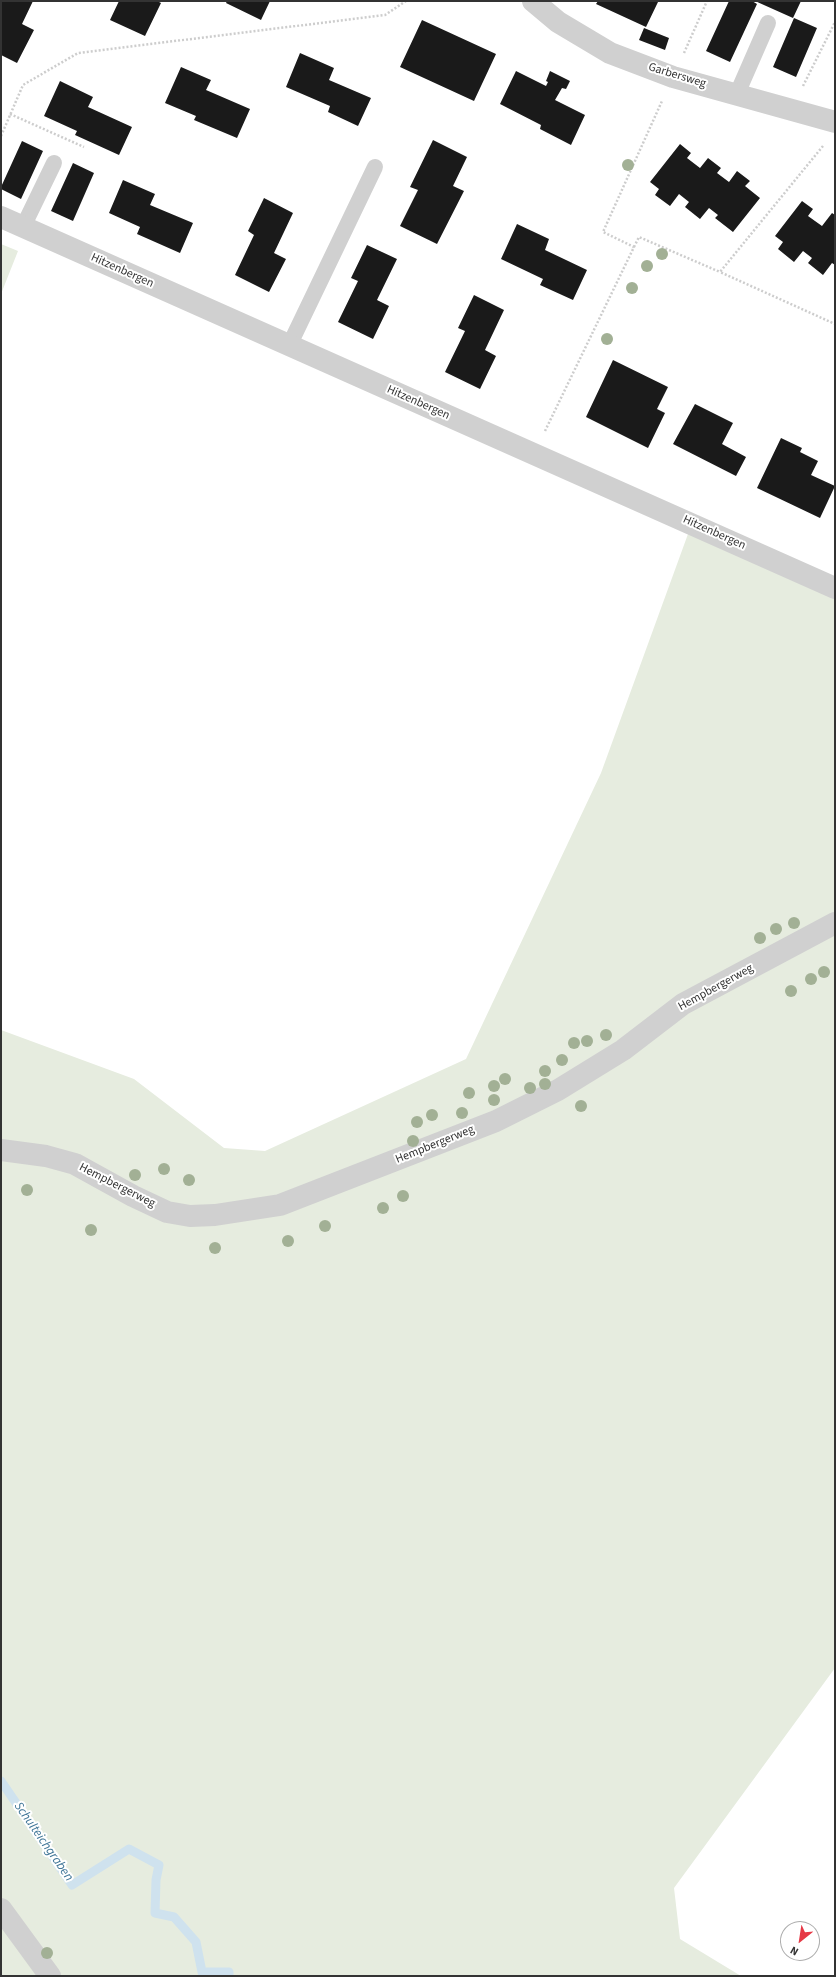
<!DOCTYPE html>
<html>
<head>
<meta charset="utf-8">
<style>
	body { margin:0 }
	#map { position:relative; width:836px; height:1977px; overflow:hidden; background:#fff; font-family:"Source Sans 3",sans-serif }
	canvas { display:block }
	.frame { position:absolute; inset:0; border:2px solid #333; pointer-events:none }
	.north { position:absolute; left:780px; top:1921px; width:40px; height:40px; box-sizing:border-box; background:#fff; border:1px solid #adadad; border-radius:50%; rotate:210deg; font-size:11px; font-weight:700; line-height:16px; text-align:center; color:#333 }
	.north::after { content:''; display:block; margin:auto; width:14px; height:18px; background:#e63946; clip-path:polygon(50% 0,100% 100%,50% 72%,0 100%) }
</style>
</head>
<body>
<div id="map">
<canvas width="836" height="1977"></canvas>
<div class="frame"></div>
<div class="north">N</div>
</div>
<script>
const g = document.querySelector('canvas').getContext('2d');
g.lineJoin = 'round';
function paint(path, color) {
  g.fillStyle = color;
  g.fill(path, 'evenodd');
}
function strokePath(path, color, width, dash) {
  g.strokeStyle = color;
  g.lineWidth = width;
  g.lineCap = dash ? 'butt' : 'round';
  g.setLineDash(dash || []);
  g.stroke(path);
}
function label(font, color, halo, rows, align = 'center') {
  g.font = font + ' "Source Sans 3",sans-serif';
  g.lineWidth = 4;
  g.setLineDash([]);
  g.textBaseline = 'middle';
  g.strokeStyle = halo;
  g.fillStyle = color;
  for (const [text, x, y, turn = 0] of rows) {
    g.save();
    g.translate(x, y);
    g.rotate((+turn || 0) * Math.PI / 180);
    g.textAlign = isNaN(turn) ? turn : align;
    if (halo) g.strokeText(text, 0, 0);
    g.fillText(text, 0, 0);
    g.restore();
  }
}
const green = new Path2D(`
	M1,244L18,251L1,294Z
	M692,523L835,595V1668L674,1888L680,1939L741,1976H1V1030L134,1079L224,1148L265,1151L466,1059L601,773Z`);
const stream = new Path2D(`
	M1,1781L72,1885L129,1849L159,1865L156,1880L155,1913L174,1917L196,1942L202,1972H229V1976`);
const building = new Path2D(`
	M1,1H33L22,24L34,30L17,63L1,55Z
	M119,1H157L161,3L145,36L110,20Z
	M227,1H270L261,20L226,3Z
	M598,1H656L658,2L646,27L596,4Z
	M729,1H752L757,4L730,62L706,51Z
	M755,1H801L793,18Z
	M794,18L817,28L796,77L773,67Z
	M422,20L496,54L474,101L400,67Z
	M644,28L669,38L665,50L639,40Z
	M300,53L334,68L329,80L371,98L358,126L328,112L330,106L286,87Z
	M181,67L211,80L206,90L250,109L237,138L194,120L196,116L165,103Z
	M516,71L546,86L548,82L546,81L550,71L570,81L566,89L562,88L555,100L585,115L571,145L540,129L541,125L500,104Z
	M60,81L93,97L88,107L132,127L119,155L75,135L77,131L44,116Z
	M433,140L467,157L453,186L464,191L437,244L400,226L418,190L410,187Z
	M22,141L43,151L21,199L1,189V187Z
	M680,144L691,153L687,158L700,168L708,158L721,168L717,173L729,182L737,171L750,181L745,186L760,198L733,232L715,218L718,215L709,208L700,219L685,207L689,202L679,194L670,206L655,195L659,189L650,182Z
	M73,163L94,173L73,221L51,211Z
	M123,180L155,194L150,205L193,223L180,253L137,234L140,227L109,213Z
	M264,198L293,213L274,253L286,259L269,292L235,275L254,235L248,231Z
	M802,201L813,209L808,216L822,226L832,213L835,215V265L832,263L823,275L808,263L812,258L803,251L794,262L778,249L783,242L775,236Z
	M517,224L549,239L545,250L587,270L573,300L540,285L543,279L501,259Z
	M367,245L397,259L377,300L389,306L373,339L338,322L358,281L351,278Z
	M474,295L504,310L485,350L496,356L480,389L445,372L465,331L458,328Z
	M613,360L668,387L657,409L665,413L648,448L586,417Z
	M695,404L733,423L722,444L746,457L736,476L673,444Z
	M781,438L802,448L800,452L818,461L811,475L835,486L820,518L757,488Z`);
const path = new Path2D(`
	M684,53L707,1
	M803,86L835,22
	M10,114L84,147
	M1,136L23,85L78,53L385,15L406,1
	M823,146L720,272L835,324
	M634,247L639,237L720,272
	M545,431L634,247L603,232L662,101`);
const lane = new Path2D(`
	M737,94L768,23
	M23,227L54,163
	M289,346L375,167`);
const street = new Path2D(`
	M533,1L558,22L610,53L673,77L835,122
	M1,217L835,588
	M1,1150L46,1156L75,1164L133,1196L167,1212L190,1216L215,1215L280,1205L496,1121L558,1090L623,1050L683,1004L835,923
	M1,1909L50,1976`);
const trees = [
	[628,165],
	[662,254],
	[647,266],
	[632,288],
	[607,339],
	[794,923],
	[776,929],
	[760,938],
	[824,972],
	[811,979],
	[791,991],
	[606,1035],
	[587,1041],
	[574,1043],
	[562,1060],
	[545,1071],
	[505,1079],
	[545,1084],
	[494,1086],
	[530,1088],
	[469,1093],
	[494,1100],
	[581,1106],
	[462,1113],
	[432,1115],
	[417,1122],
	[413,1141],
	[164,1169],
	[135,1175],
	[189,1180],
	[27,1190],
	[403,1196],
	[383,1208],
	[325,1226],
	[91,1230],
	[288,1241],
	[215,1248],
	[47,1953]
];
const streetNames = [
	["Garbersweg",677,76,17],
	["Hitzenbergen",122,271,24],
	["Hitzenbergen",418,403,24],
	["Hitzenbergen",714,533,24],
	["Hempbergerweg",716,988,-29],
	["Hempbergerweg",435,1145,-22],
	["Hempbergerweg",117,1186,27]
];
const waterNames = [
	["Schulteichgraben",43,1842,55]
];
paint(green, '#e6ecdf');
strokePath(stream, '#cfe2ee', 9);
paint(building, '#1a1a1a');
strokePath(path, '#cdcdcd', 2.5, [2, 2]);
strokePath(lane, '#d0d0d0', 16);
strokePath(street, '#d0d0d0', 22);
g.fillStyle = '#a2b095';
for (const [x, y] of trees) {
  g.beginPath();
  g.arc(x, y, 6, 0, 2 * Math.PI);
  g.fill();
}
label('12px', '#333', '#fff', streetNames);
label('italic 13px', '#3f7597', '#fff', waterNames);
</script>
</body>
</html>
